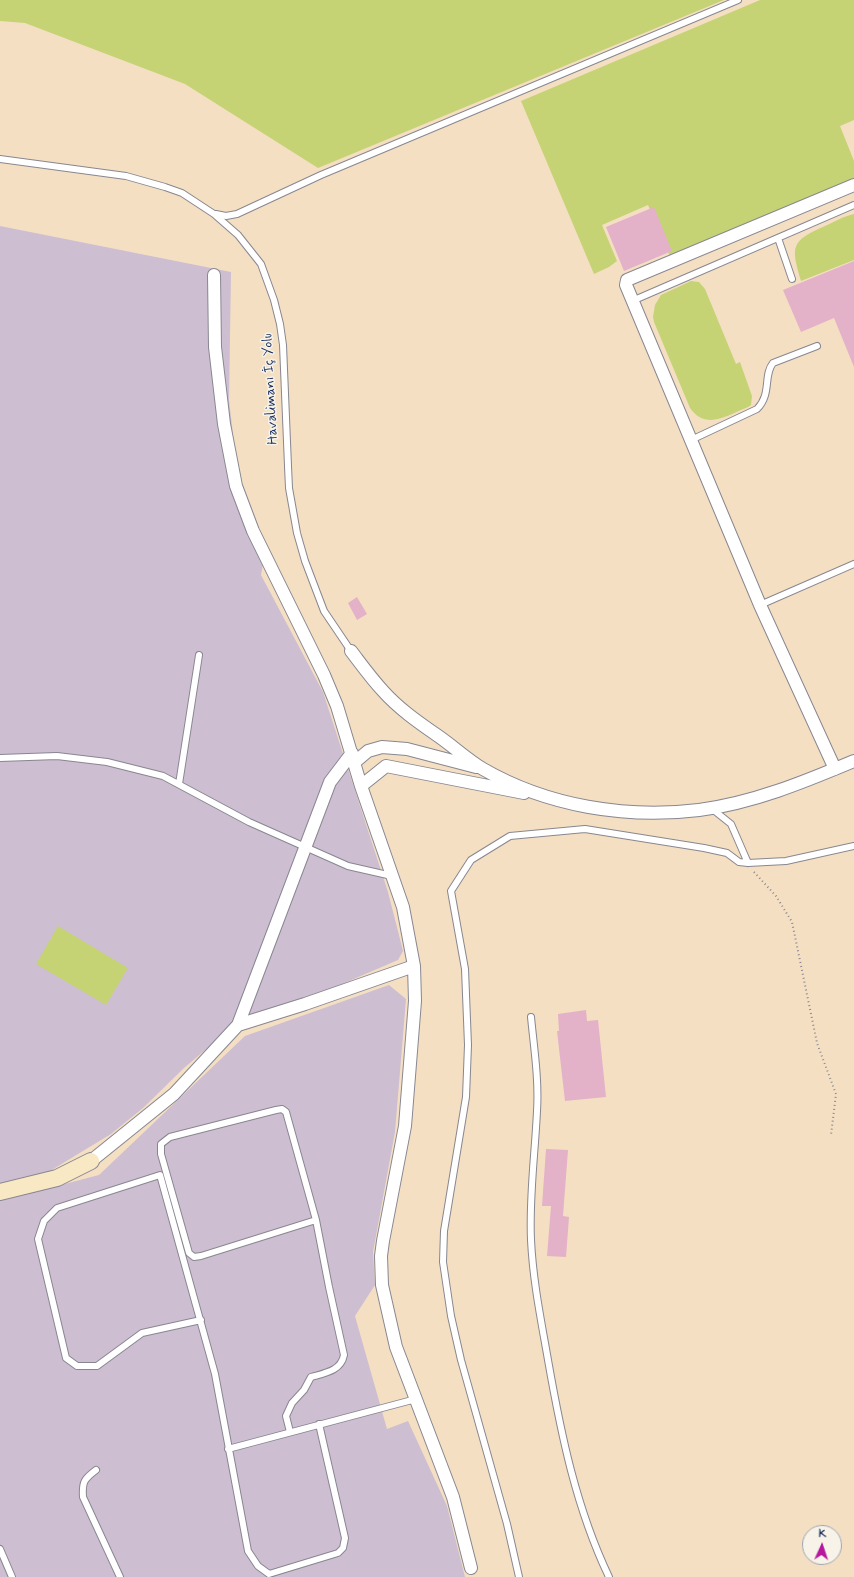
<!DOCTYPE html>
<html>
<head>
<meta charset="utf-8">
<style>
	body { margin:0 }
	#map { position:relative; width:854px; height:1577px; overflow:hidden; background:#f4dfc3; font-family:Mynerve,sans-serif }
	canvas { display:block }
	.north { position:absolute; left:802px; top:1525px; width:40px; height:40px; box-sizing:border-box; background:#f7f3e8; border:1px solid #9fa5b1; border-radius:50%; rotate:3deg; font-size:11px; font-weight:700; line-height:16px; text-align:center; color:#1b2f5e }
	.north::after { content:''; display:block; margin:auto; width:14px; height:18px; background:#b5179e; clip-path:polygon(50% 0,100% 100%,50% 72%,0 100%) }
</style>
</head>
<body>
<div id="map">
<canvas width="854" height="1577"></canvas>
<div class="north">K</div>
</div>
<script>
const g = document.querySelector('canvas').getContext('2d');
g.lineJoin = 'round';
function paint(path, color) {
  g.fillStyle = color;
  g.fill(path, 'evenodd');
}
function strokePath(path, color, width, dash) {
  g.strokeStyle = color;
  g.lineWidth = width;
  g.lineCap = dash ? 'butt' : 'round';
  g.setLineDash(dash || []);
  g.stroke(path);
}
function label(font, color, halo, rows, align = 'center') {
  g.font = font + ' Mynerve,sans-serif';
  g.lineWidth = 3;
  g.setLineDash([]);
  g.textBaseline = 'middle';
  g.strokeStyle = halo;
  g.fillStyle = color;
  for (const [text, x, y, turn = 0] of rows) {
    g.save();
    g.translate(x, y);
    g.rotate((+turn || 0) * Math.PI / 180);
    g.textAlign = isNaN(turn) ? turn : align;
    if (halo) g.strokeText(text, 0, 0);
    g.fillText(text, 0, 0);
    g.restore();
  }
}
const industrial = new Path2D(`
	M0,226L231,272L229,400L236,460L249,513L266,548L261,575L323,692L388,892L403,951L398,960L223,1035L184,1068L143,1108L111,1134L50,1171L0,1185Z
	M389,985L406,999L395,1132L373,1252L375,1285L355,1316L387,1429L408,1421L447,1506L465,1577H0V1201L99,1175L245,1036Z`);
const green = new Path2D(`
	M0,0H724L318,168L185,84L25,23L0,21Z
	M760,0H854V120L840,126L854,161V179L671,259L648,205L602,225L617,261L609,267L594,274L521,101Z
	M854,214V260L801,281C791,247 790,241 825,226C834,222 844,216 854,214Z
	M691,281L699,282L705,289L736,364L740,362L752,396L751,405L748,407C728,415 706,431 690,408L654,322L653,317L655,305L661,295Z
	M58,926L128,968L106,1005L36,964Z`);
const building = new Path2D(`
	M654,207L672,251L624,271L606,227Z
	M854,261V367L834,318L801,332L783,290Z
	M357,597L367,614L357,620L348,603Z
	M586,1010L587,1021L598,1020L606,1097L565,1101L557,1031H559L558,1014Z
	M546,1149L568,1150L563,1216L569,1217L566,1257L547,1256L551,1206H542Z`);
const path = new Path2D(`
	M754,872L776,896L792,922L817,1043L836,1094L831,1135`);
const lane = new Path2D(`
	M0,159L126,176L165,187L182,193L214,214L238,235L261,264L274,300L280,324L283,345L288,466L289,488L297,533L305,561L324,611L351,651
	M216,214L226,216L237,214L321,175L738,0
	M778,238L792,279
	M632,301L854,205
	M691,440L757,409C772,394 763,375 773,363L817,346
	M760,605L854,564
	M0,758L57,756L107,762L163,776L249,822L348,866L392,876
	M179,784L199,655
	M711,808L731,824L748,863
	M531,1017C534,1048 539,1080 537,1111C535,1154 529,1197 531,1240C533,1281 541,1320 548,1360C561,1434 576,1508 609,1577
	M201,1320L142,1333L97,1366H77L66,1358L38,1239L44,1221L57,1208L160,1175L215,1374L248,1551L258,1566L269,1574L338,1553L343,1548L345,1538L319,1424
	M290,1432L286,1416L292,1403L304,1390L311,1377C325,1373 341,1371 344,1355L329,1287L316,1220L286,1112L282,1109L276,1110L170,1137L161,1144V1154L189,1253L194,1257L201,1256L316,1220
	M228,1449L416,1399
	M96,1470C84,1479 82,1482 83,1497L120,1577
	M0,1549L12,1577
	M519,1577L507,1524L461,1360L451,1316L443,1262L444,1231L466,1097L468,1045L465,969L451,891L471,860L510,836L585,829L704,848L727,853L739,862L748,863L786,861L854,846`);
const street = new Path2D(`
	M351,651C361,664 371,678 383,691C400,710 421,724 441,738C455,748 468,760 483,769C547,806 626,819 699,810C753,803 804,782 854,761
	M355,762L368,751L382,747L407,749L476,767
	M835,769L760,605L626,285L627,280L854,185
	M361,786L386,766L524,793
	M414,966L415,1001L405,1126L383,1241L381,1256L382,1285L396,1347L453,1497L471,1568
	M238,1025L330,782L352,753
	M91,1161L174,1094L238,1025L305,1004L414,966L403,907L361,786L337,706L324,675L253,531L236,486L224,424L215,347L214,275`);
const secondary = new Path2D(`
	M0,1192L57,1178L91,1161`);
const streetNames = [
	["Havalimanı İç Yolu",271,389,-93]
];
paint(industrial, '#cdbed2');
paint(green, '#c5d375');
paint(building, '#e3b1c8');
strokePath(lane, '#888790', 8);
strokePath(street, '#888790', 14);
strokePath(secondary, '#888790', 18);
strokePath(path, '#888790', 2, [1, 3]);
strokePath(lane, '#fff', 6);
strokePath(street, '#fff', 12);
strokePath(secondary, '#f8e8c3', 16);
label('14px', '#1b2f5e', '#f7f3e8', streetNames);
</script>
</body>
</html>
